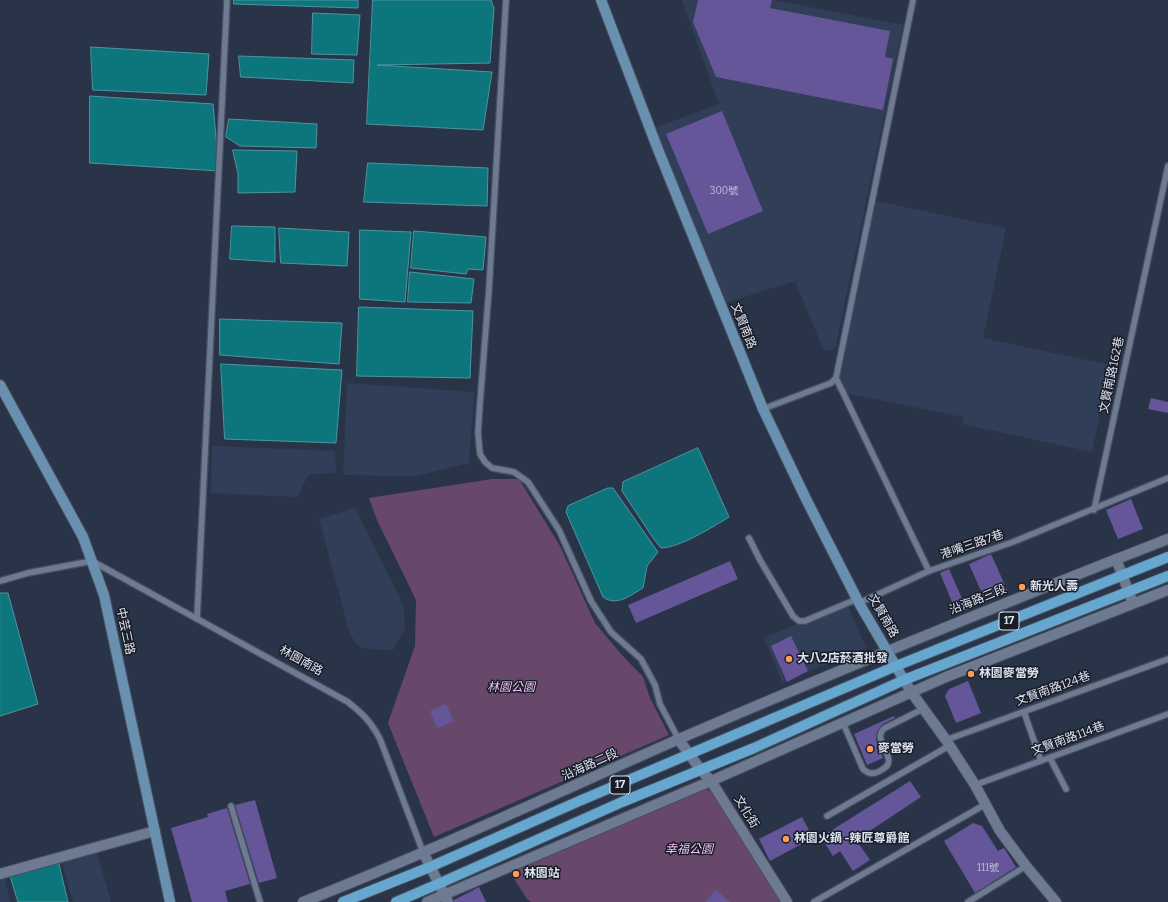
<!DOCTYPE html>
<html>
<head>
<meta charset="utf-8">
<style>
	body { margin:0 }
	canvas { display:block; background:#2a3448 }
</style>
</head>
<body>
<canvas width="1168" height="902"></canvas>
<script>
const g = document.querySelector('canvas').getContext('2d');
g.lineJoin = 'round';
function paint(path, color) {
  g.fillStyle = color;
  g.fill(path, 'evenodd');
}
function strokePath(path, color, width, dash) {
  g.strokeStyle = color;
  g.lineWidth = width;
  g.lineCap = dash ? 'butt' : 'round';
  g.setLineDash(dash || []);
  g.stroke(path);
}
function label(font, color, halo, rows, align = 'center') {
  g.font = font + ' Bitter,"Noto Sans TC",serif';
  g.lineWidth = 3;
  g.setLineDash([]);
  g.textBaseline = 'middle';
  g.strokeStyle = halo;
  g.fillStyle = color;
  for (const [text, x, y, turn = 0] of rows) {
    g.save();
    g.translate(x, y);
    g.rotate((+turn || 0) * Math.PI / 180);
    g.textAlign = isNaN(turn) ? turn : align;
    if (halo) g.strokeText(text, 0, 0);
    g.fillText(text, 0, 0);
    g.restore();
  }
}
const built = new Path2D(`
	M682,0H773L903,25L835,349L824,351L795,281L718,305L652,129L719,104Z
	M875,201L1006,228L983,338L1110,365L1092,452L962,424L963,417L835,391Z
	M347,383L474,392L469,463L417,476L343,475Z
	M212,446L335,451L336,473L309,474L297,497L211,493Z
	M355,508L400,598L404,612L405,629L393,650L367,649L358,646L350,634L319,519Z
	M847,604L866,648L782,682L764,638Z
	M94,842L111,902H73L59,852Z
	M3,870L10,902H0V871Z`);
const green = new Path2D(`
	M492,479H519L560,546L595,623L621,654L643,677L650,698L669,735L434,837L388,723L415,646L416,600L377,520L369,498Z
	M701,788L707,789L716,795L781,902H531L527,899L511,874V872L513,870Z`);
const water = new Path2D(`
	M234,0H358V8L234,4Z
	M373,0H491L494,8L490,63L377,65L492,72L483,130L367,124Z
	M313,13L360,15L357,55L312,54Z
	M91,47L209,54L206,95L93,90Z
	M239,56L354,60L353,83L241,77Z
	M90,96L213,104L219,171L90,163Z
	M229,119L317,124L316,148L240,146L226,137Z
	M233,150L297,151L295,192L238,193V174Z
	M368,163L488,168L487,206L364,202Z
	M232,226L275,227V262L230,259Z
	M279,228L349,232L347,266L281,263Z
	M360,230L411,232L405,302L360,299Z
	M414,231L486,237L483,270L468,269L466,274L411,268Z
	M410,272L474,279L471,303L408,302Z
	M359,307L473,311L470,378L357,376Z
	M220,319L342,323L339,364L220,355Z
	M221,364L342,370L336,443L225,439Z
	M698,448L729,517C713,527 679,548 661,548L653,538L622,491L623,482Z
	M608,488H613L658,552L647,566L643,588C631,595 617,607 603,597L566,512L568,506Z
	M0,593H8L38,704L0,716Z
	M58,860L68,902H18L9,873Z`);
const building = new Path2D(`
	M698,0H772L770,8L890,31L885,57L893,59L883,110L716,77L693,22Z
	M722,111L763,211L708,234L666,134Z
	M1151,398L1168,402V413L1148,409Z
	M1131,499L1143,529L1118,539L1106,510Z
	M991,554L1008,592L986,602L969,564Z
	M730,561L738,579L636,623L628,605Z
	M949,569L967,610L957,614L940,573Z
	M791,636L808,671L787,682L771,646Z
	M968,681L981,713L956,723L945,696L949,689Z
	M446,704L454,721L437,728L430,711Z
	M894,716L895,718L883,724L877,732L876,740L883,758L867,765L854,734Z
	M910,781L921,797L856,840L870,860L853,871L840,851L833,856L821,837Z
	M255,800L277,878L259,883L235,805Z
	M227,808L250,884L225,891L228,902H192L171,828L208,817L207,814Z
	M802,817L813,838L770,861L759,839Z
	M973,823L982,826L998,851L1004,848L1016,867L975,893L944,841Z
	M479,887L486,902H454V900Z
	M716,890L730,902H705Z`);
const lane = new Path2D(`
	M506,0L489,289L480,403L478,433L480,454L485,462L492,468L514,472L528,482L559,530L591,601L611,632L641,659L655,685L660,704L679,740
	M836,378L929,571
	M763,409L831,383L836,378L913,0
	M1094,510L1168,166
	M749,538L760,560L793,616L799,621H805L857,599
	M0,581L28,573L92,561L348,702C363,714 371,722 380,739L423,852
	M859,603L929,571L1013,542L1168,478
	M197,619L227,0
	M1024,712L1041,761
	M843,723L863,769C866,772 870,774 874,773C877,773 880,771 883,769C901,759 869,739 885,728L923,709
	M946,740L1168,659
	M1050,758L1066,789
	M975,785L1168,714
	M231,806L260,902
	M827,816L949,746
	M814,902L986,804
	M968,902L1026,866`);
const street = new Path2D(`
	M1116,559L1133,603
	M904,680L912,693L946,740L975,785L1000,831L1026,866L1056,902
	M679,740L700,769L711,781L787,902
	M423,852L448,902
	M0,874L155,831
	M303,902C430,852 554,794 679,739C841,669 1004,603 1168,539
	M427,902L711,781L946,677L1168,590`);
const secondary = new Path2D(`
	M601,0L657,147L763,409L806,499L859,603L904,680
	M0,385L83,537L104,595L170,902`);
const primary = new Path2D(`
	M343,902L430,867L577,802L896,666L1168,557
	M396,902L438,884L622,802L754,748L904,680L1168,576`);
const markers = [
	[1022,587,4,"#fd9c55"],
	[789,659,4,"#fd9c55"],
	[971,674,4,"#fd9c55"],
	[870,749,4,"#fd9c55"],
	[786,839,4,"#fd9c55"],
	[516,874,4,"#fd9c55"]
];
const numberNames = [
	["300號",724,191],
	["111號",988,868]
];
const shields = [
	[1009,621,20],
	[620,785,20]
];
const shieldNames = [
	["17",1009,621],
	["17",620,785]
];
const streetNames = [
	["文賢南路",743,326,68],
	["文賢南路162巷",1112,375,-78],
	["港嘴三路7巷",972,545,-19],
	["沿海路三段",978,600,-22],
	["文賢南路",883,616,60],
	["中芸三路",125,631,78],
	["林園南路",301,661,29],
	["文賢南路124巷",1053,689,-20],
	["文賢南路114巷",1068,739,-20],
	["沿海路二段",590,765,-24],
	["文化街",746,812,58]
];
const poiNames = [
	["新光人壽",1030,587],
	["大八2店菸酒批發",797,659],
	["林園麥當勞",979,674],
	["麥當勞",878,749],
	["林園火鍋 -辣匠尊爵館",794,839],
	["林園站",524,874]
];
const parkNames = [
	["林園公園",511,688],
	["幸福公園",689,850]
];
paint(built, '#313e57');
paint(green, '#67476a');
paint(water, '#0d757c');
strokePath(water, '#4b969f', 1);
paint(building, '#655599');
strokePath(lane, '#474f61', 8);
strokePath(street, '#474f61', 12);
strokePath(secondary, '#474f61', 12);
strokePath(primary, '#474f61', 12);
strokePath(lane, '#6e7a91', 5.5);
strokePath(street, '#6e7a91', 10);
strokePath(secondary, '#6a90b0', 10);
strokePath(primary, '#65a7ce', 10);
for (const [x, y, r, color] of markers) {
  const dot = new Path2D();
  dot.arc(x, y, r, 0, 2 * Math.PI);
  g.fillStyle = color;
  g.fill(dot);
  strokePath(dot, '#171c25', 1.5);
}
label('10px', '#bfc0db', null, numberNames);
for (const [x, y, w] of shields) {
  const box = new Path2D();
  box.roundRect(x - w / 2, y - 9, w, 18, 3);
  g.fillStyle = '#171c25';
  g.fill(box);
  strokePath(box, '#dde4f1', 1);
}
label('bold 11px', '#dde4f1', null, shieldNames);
label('12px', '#dde4f1', '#171c25', streetNames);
label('bold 12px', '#dde4f1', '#171c25', poiNames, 'left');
label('italic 12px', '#f9beff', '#171c25', parkNames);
</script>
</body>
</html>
